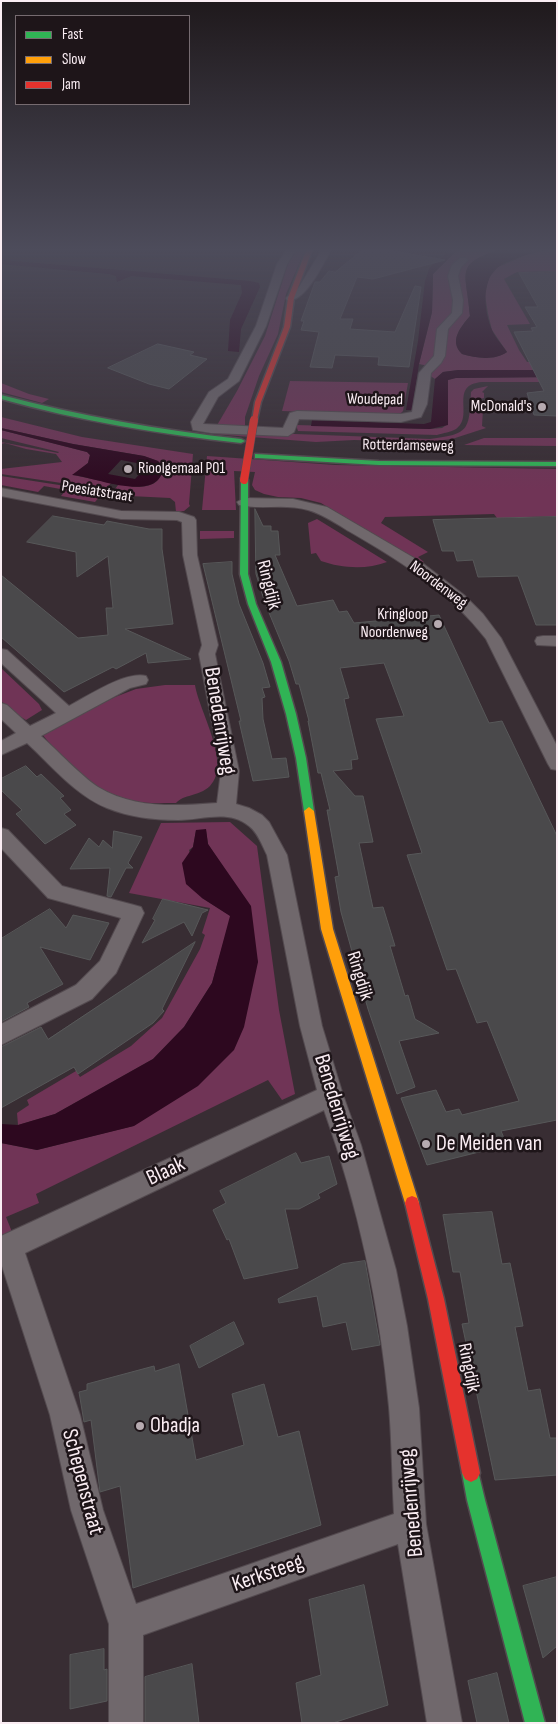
<!DOCTYPE html>
<html>
<head>
<meta charset="utf-8">
<style>
	body { margin:0 }
	#map { position:relative; width:558px; height:1724px; overflow:hidden; background:#382d33; font-family:"Sofia Sans Condensed",sans-serif }
	canvas { display:block }
	.frame { position:absolute; inset:0; border:2px solid #faedf3; pointer-events:none }
	.legend { position:absolute; left:15px; top:15px; width:175px; height:90px; box-sizing:border-box; background:#1e1519; border:1px solid #766b70; margin:0; padding:6px 9px; list-style:none; font-size:15px; color:#faedf3 }
	.legend li { display:flex; align-items:center; gap:10px; height:25px }
	.legend b { width:25px; border:1px solid #766b70 }
</style>
</head>
<body>
<div id="map">
<canvas width="558" height="1724"></canvas>
<div class="frame"></div>
<ul class="legend">
<li><b style="height:6px;background:#30b455"></b>Fast</li>
<li><b style="height:6px;background:#ff9f0a"></b>Slow</li>
<li><b style="height:6px;background:#e5322d"></b>Jam</li>
</ul>
</div>
<script>
const g = document.querySelector('canvas').getContext('2d');
g.lineJoin = 'round';
function paint(path, color) {
  g.fillStyle = color;
  g.fill(path, 'evenodd');
}
function strokePath(path, color, width, dash) {
  g.strokeStyle = color;
  g.lineWidth = width;
  g.lineCap = dash ? 'butt' : 'round';
  g.setLineDash(dash || []);
  g.stroke(path);
}
function label(font, color, halo, rows, align = 'center') {
  g.font = font + ' "Sofia Sans Condensed",sans-serif';
  g.lineWidth = 5;
  g.setLineDash([]);
  g.textBaseline = 'middle';
  g.strokeStyle = halo;
  g.fillStyle = color;
  for (const [text, x, y, turn = 0] of rows) {
    g.save();
    g.translate(x, y);
    g.rotate((+turn || 0) * Math.PI / 180);
    g.textAlign = isNaN(turn) ? turn : align;
    if (halo) g.strokeText(text, 0, 0);
    g.fillText(text, 0, 0);
    g.restore();
  }
}
const green = new Path2D(`
	M298,248H306L286,294L278,334L259,376L245,417V429L216,427L237,391L265,336L288,264Z
	M463,248H504C452,265 467,270 470,316C460,328 449,341 462,354C476,358 494,361 507,352L492,330L488,314L485,295L489,277L498,267L528,254L557,248V271L517,272L504,279L530,324L507,325L519,350L527,362L557,361V370H459L443,372L435,379L429,375C432,369 441,363 442,356C445,348 442,338 447,329C453,319 458,320 459,307L452,320L439,332C439,345 440,356 428,366L419,364L432,312L433,274L455,252Z
	M557,377V382H482C448,385 475,416 456,429C451,432 443,433 437,435L298,431L296,425L430,429L442,428L448,424V380L455,378Z
	M290,381L408,383L403,411L400,414L390,415L282,411Z
	M1,383L29,394L49,399L42,403L1,392Z
	M488,386L482,392L484,393V398L480,399V409H483L482,426L486,428L452,439L427,442L354,440L316,442L212,434L213,431L430,439C470,434 469,430 471,392L474,389Z
	M1,417L82,437L193,454L189,504L190,506L184,511L176,512L175,502L170,498L110,495L119,484C136,488 161,491 163,467L158,461L144,456L73,444L1,428Z
	M1,430L87,452L90,455L88,463L73,475L111,483L103,493L75,485L1,474V469L62,462L56,454L26,449L5,443L1,444V442L58,453L59,452L1,438Z
	M484,438H557V446L464,445Z
	M207,456L335,465L557,469V516L497,518L494,514L385,517L381,523L428,552L418,557L424,562L421,563L321,503L301,498L278,497L264,494L255,490L252,485L255,472L234,471L236,510H202Z
	M1,476L72,487L101,495L95,502L61,496L66,490L44,486L38,492L1,485Z
	M317,519L387,562C366,570 341,568 321,561L316,553L311,554L308,523Z
	M200,531H234V538L200,539Z
	M1,668L39,704L42,710L26,720L14,713L1,701Z
	M165,685H195C199,711 232,764 210,786C198,797 184,794 176,803C162,803 147,804 133,801C92,791 68,766 42,734L115,697L136,689Z
	M230,822L257,846L279,1010L295,1094L282,1100L268,1080L36,1194L39,1203L6,1217L12,1232L1,1237V1143L37,1150L133,1126L258,962L223,867L208,844L206,830H196L193,847L189,850L202,898L231,916L212,983L184,1027L153,1059L55,1114L18,1125L17,1113L29,1105L27,1100L76,1071L80,1077L131,1046L162,1018L200,949L205,935L202,933L210,908L129,893L161,823Z`);
const water = new Path2D(`
	M454,248H463L455,252L433,274L432,312L419,364L412,410H406L418,341L425,281L430,267Z
	M504,248H551C537,252 508,258 497,268C481,282 484,311 492,330C495,337 502,345 507,352C494,361 476,358 462,354C449,341 460,328 470,316C467,270 452,265 504,248Z
	M1,260L250,281L259,283L260,287L241,329L239,352L228,351L230,320L242,293L241,285L131,276L117,282L116,276L109,274L1,264Z
	M458,370H557V377L456,378L448,380V425L430,429L311,426L312,420L424,424L431,422L435,379L443,372Z
	M1,428L73,444L144,456L158,461L163,467C160,505 95,477 72,475L88,463L90,455L87,452L1,430ZM121,460L147,465H148L135,479L108,474Z
	M206,829L208,844L251,906L258,962L244,1027L234,1050L198,1086L134,1126L37,1150L1,1143V1124L18,1125L55,1114L153,1059L184,1027L212,983L230,916L202,898L186,884L182,863L193,847L196,830Z`);
const building = new Path2D(`
	M365,248L383,249L445,260L373,279L357,277L340,319H353L350,329L395,332L415,286L421,287L409,367L378,365L379,357L335,355L332,368L310,367L319,332L301,330L304,321H301L315,282H320L329,271L335,272Z
	M557,272V416L534,415L527,393L544,391L514,332L533,331L531,328L537,327L525,307H538L519,273Z
	M158,344L194,352L190,355L207,359L169,389L149,384L108,368Z
	M255,509L263,526H271V531H278L280,555H275L297,606L333,600L339,612L347,611L354,623L439,615L489,723L502,721L557,836V1120L501,1131L507,1145L427,1165L401,1098L436,1090L446,1112L459,1109L462,1115L519,1101L487,1021L477,1023L456,969L447,970L407,855L422,853L376,719L404,716L384,663L340,668L349,698L344,699L358,759L351,760L352,769L333,771L355,796H363L373,842L359,843L373,908L383,907L395,946H390L405,996L408,995L415,1019L439,1033L399,1041L415,1087L397,1094L368,1009L341,912L335,877L339,876L327,810H330L321,773H318L308,721H309L299,684H296L289,661L265,603L256,574Z
	M53,516L104,525L107,521L149,529H162V549L173,624L125,629L191,659L148,663L146,653L116,669L113,667L64,692L1,637V575L78,638L108,635L106,608H113L108,556L77,577L76,552L27,542Z
	M557,517V625H536L518,576L478,577L473,560L457,561L454,551H442L433,520Z
	M232,562V574L239,604L263,663L270,687L262,688L265,697L262,698L263,719L272,759L286,758L289,777L253,781L239,721H241L203,564Z
	M26,766L37,777L41,774L64,796L60,798L71,810L64,814L76,825L45,844L16,814L22,810L1,790V779Z
	M114,831L142,837L128,863L133,868H126L111,897L107,896L110,868L70,869L89,838L99,847L103,840L112,848Z
	M163,899L208,910L202,913L192,936L184,922L142,943L155,920L153,919Z
	M50,909L66,928L73,915L109,923L90,960L40,947L63,984L27,1003L29,1007L1,1022V939Z
	M195,942L162,1009L164,1011L153,1023L78,1074L74,1067L1,1108V1047L41,1027L48,1039Z
	M296,1153L301,1163L329,1156L337,1184L318,1194L320,1198L299,1209H285L298,1268L244,1279L229,1239L227,1240L213,1210L226,1203L220,1191Z
	M492,1212L502,1264L510,1263L523,1326L515,1327L528,1391L540,1389L550,1438H557V1475L495,1480L462,1324L469,1323L460,1272H453L443,1215Z
	M365,1261L380,1345L352,1350L346,1322L323,1327L317,1296L279,1303L278,1299L342,1264Z
	M234,1322L244,1344L199,1368L190,1346Z
	M179,1364L196,1460L244,1445L232,1394L264,1384L278,1437L299,1431L321,1525L133,1588L120,1486L100,1492L91,1420L84,1422L79,1392L87,1390V1384L154,1366L155,1371Z
	M557,1577V1646L543,1658L523,1586Z
	M364,1585L388,1705L333,1723H302L296,1683L321,1675L309,1600Z
	M104,1649V1670L107,1669V1701L70,1709V1655Z
	M192,1664L199,1723H145V1677Z
	M497,1673L509,1723H477L468,1681Z`);
const street = new Path2D(`
	M288,248H297L287,264L266,326L239,381L218,397L203,424L283,428L290,413L297,411L401,414L412,412L419,373L434,356L437,329L452,313L453,300L448,276L452,265L460,258H466L468,260L461,267L458,276L463,300L462,313L448,329L445,356L441,363L431,373L427,404L421,417L401,422L299,419L294,432L288,436L211,433L193,430L191,422L209,392L228,379L256,326L277,264Z
	M323,248H332C324,262 305,304 287,300L286,298L299,287Z
	M1,488L121,511L179,512L194,517L196,520L197,555L218,645L215,654L239,771L236,804L249,808L262,815L269,822L287,855L322,1026L343,1095L361,1145L396,1270L407,1326L419,1408L426,1524L462,1723H427L398,1544L143,1635V1723H109V1624L71,1510L50,1415L1,1263V1236L317,1090L300,1026L267,855C262,845 258,833 249,826C229,809 202,820 178,820C154,820 129,817 107,808C75,795 52,766 27,743L1,755V741L16,733L1,719V703L7,705L30,726L56,713L1,663V649L7,650L69,706C88,696 125,671 146,676L148,680L146,684L130,688L41,736C57,750 81,776 98,787C135,809 176,806 217,803L221,771L199,654L202,645L183,555L182,522L177,520L121,519L1,496ZM324,1110C358,1205 380,1307 389,1407C392,1443 392,1478 394,1514L136,1604L103,1510L80,1415L25,1253Z
	M244,498L293,499L327,507L421,562L464,595L483,614L501,638L557,746V770L551,769L548,764L486,639C450,592 402,562 352,533C338,525 323,514 308,510C285,503 261,510 239,505L237,502Z
	M543,636H557V646L537,645L535,641L537,637Z
	M1,828L8,830L62,886L134,905L141,907L144,913L116,973L92,999L1,1045V1024L76,985L100,961L121,918L48,898L1,848Z`);
const fast = new Path2D(`
	M1,395C81,416 159,430 241,439L245,441L241,443C160,434 80,421 1,399Z
	M255,454L379,461L557,462V466L379,465L258,458H255Z
	M241,478L248,480V574L256,604L281,662L296,714L306,758L314,811L309,815L304,811L296,758L286,714L271,662L248,604L240,574Z
	M471,1464L477,1467L485,1500L545,1723H525L467,1500L462,1473L465,1467Z`);
const slow = new Path2D(`
	M309,807L314,811L333,929L419,1203L417,1208L412,1210L407,1208L405,1203L321,929L304,811Z`);
const jam = new Path2D(`
	M307,248H313L294,298L290,327L261,402L257,420L252,421L255,402L284,327L288,298Z
	M412,1196L417,1198L419,1203L444,1299L480,1473L477,1479L471,1482L465,1479L462,1473L428,1299L405,1203L407,1198Z`);
const jamBridge = new Path2D(`
	M244,480L254,420`);
const markers = [
	[542,407,5,"#b6aab0"],
	[128,469,5,"#b6aab0"],
	[438,624,5,"#b6aab0"],
	[426,1144,5,"#b6aab0"],
	[140,1426,5,"#b6aab0"]
];
const farStreetnames = [
	["Woudepad",375,400,1],
	["Rotterdamseweg",408,446,1],
	["Poesiatstraat",97,492,9],
	["Noordenweg",438,585,37]
];
const farPoinames = [
	["McDonald's",532,407],
	["Rioolgemaal P01",138,469,"left"],
	["Kringloop",428,615],
	["Noordenweg",428,633]
];
const streetNames = [
	["Ringdijk",268,585,76],
	["Ringdijk",359,976,73],
	["Ringdijk",468,1368,79]
];
const nearStreetnames = [
	["Benedenrijweg",219,721,81],
	["Benedenrijweg",336,1107,73],
	["Blaak",166,1172,-25],
	["Schepenstraat",82,1482,75],
	["Benedenrijweg",412,1503,-95],
	["Kerksteeg",268,1574,-19]
];
const nearPoinames = [
	["De Meiden van",436,1144],
	["Obadja",150,1426]
];
paint(green, '#703456');
paint(water, '#2d081f');
paint(building, '#4a494b');
strokePath(building, '#575859', 1);
strokePath(street, '#534a4f', 2);
strokePath(fast, '#534a4f', 3);
strokePath(slow, '#534a4f', 3);
strokePath(jam, '#534a4f', 3);
paint(street, '#70686c');
paint(fast, '#30b455');
paint(slow, '#ff9f0a');
paint(jam, '#e5322d');
strokePath(jamBridge, '#534a4f', 9, []);
strokePath(jamBridge, '#e5322d', 8);
const sky = g.createLinearGradient(0, 0, 0, 490);
sky.addColorStop(0, '#1f191c');
sky.addColorStop(0.51, '#4d4c5b');
sky.addColorStop(1, '#4d4c5b00');
g.fillStyle = sky;
g.fillRect(0, 0, 558, 490);
for (const [x, y, r, color] of markers) {
  const dot = new Path2D();
  dot.arc(x, y, r, 0, 2 * Math.PI);
  g.fillStyle = color;
  g.fill(dot);
  strokePath(dot, '#1e1519', 2);
}
label('16px', '#faedf3', '#1e1519', farStreetnames);
label('16px', '#faedf3', '#1e1519', farPoinames, 'right');
label('19px', '#faedf3', '#1e1519', streetNames);
label('22px', '#faedf3', '#1e1519', nearStreetnames);
label('22px', '#faedf3', '#1e1519', nearPoinames, 'left');
</script>
</body>
</html>
